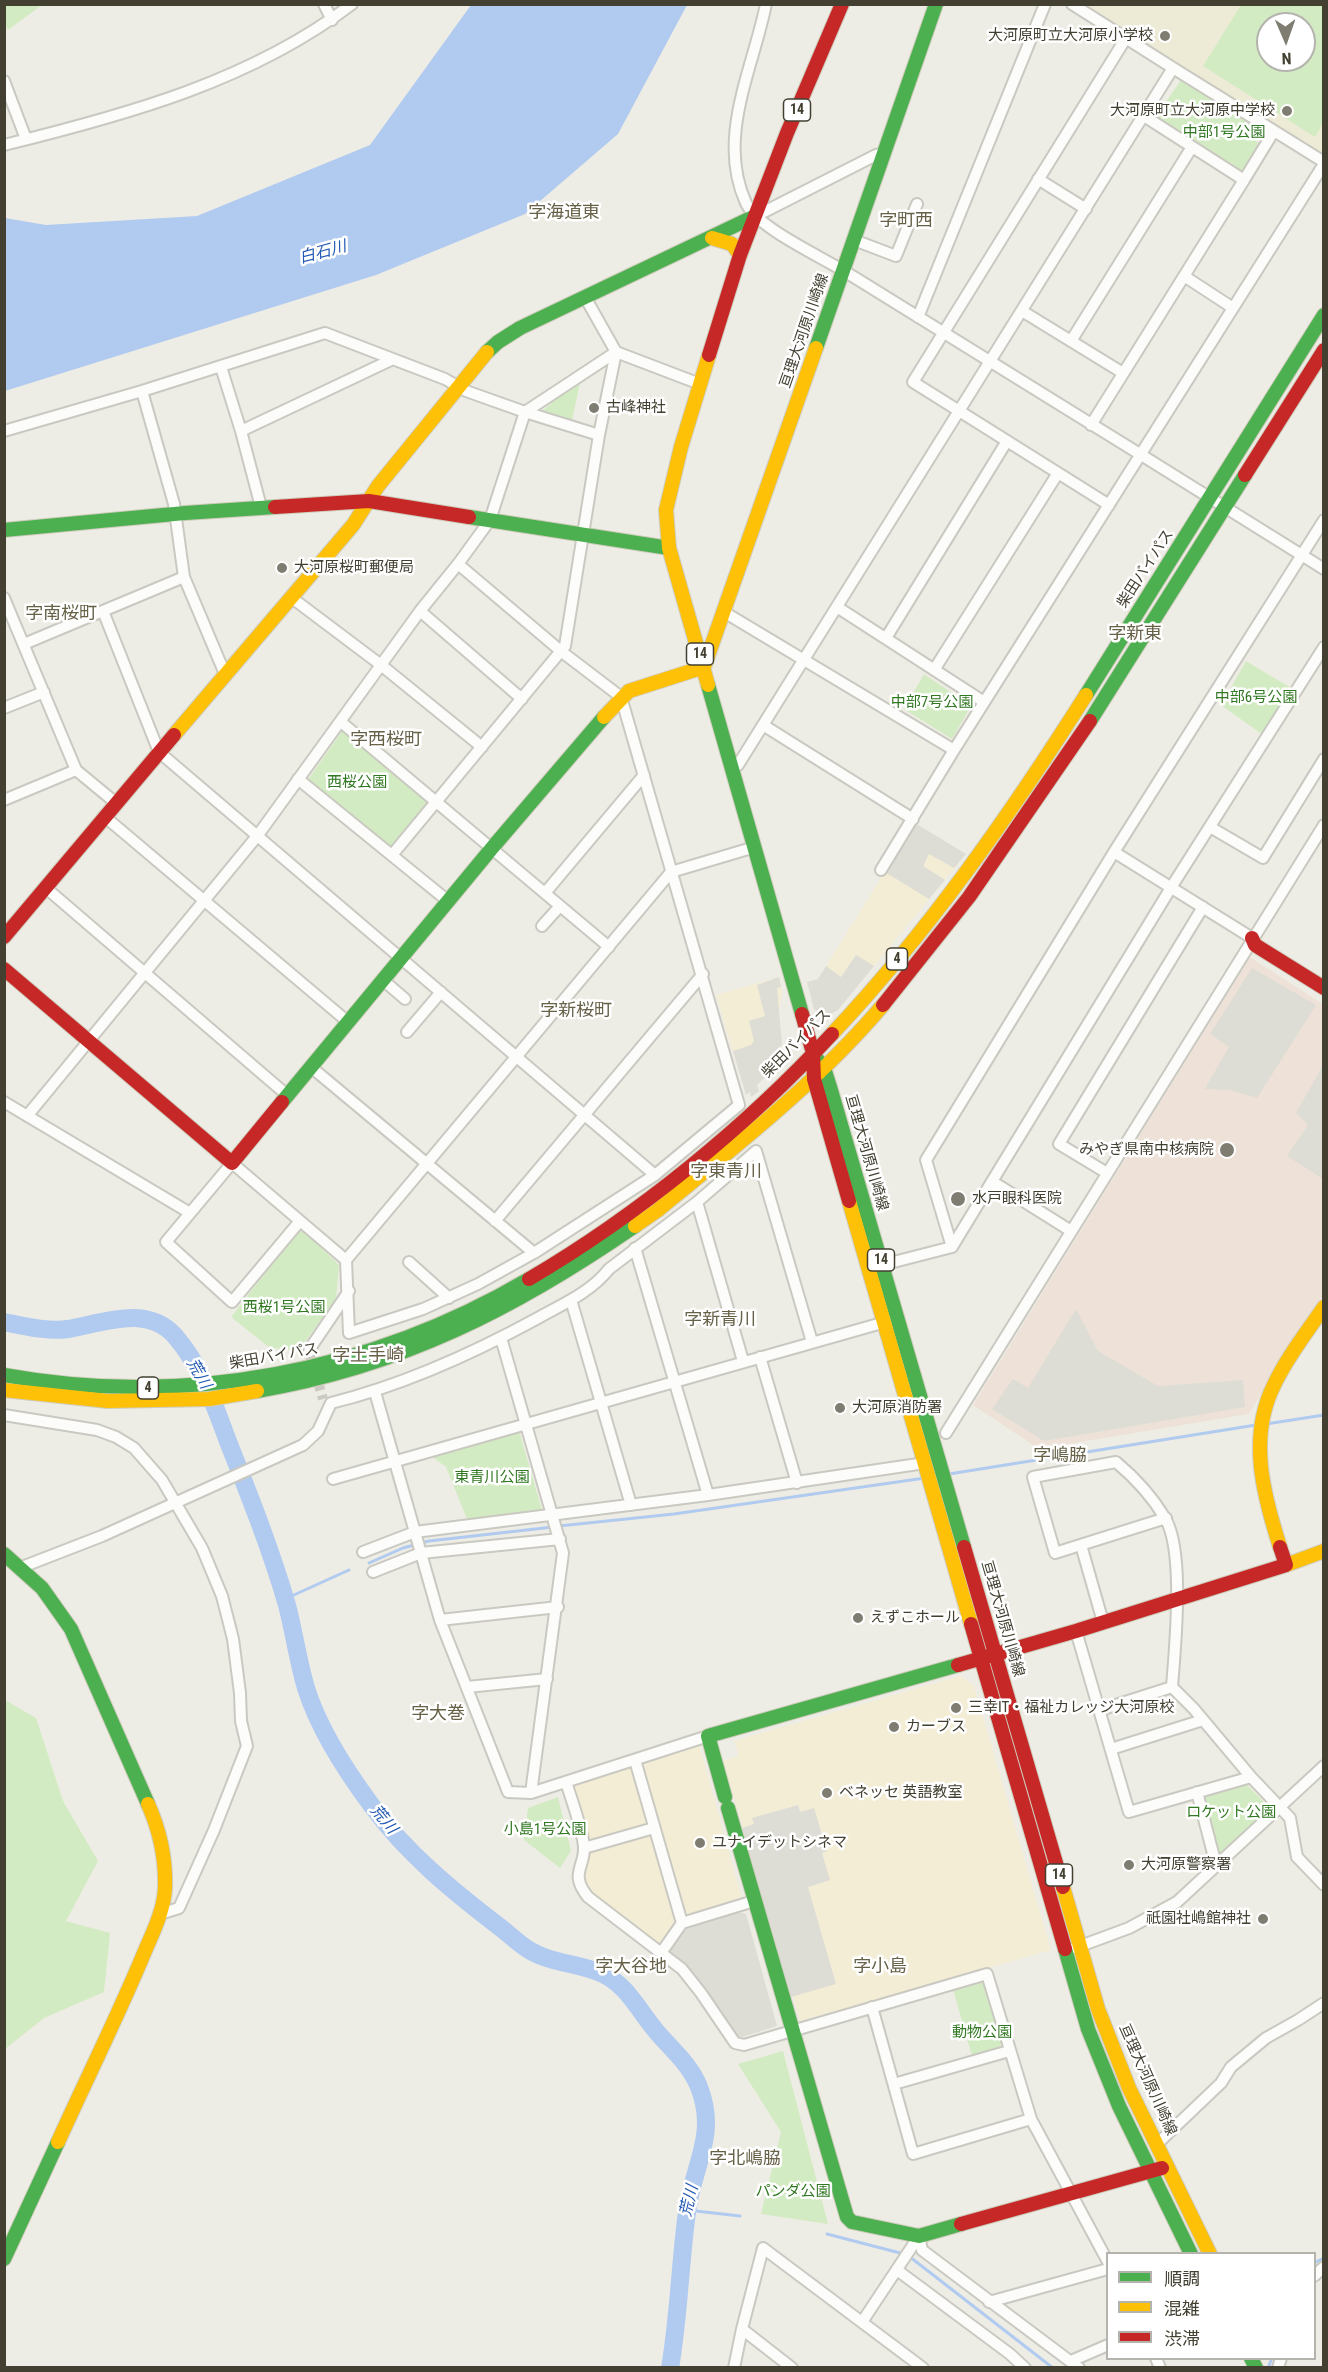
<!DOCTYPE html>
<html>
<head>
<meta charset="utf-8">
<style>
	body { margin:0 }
	#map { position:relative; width:1328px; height:2372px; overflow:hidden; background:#eeede5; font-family:"Roboto Condensed","Noto Sans JP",sans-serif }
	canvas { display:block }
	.frame { position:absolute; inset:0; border:6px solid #434032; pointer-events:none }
	.legend { position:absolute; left:1106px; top:2252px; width:210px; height:108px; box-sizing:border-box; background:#fff; border:2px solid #b4b3ad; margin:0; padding:8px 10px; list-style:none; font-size:18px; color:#434032 }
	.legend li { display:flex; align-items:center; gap:12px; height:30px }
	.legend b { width:30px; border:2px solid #b4b3ad }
	.north { position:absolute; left:1256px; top:12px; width:60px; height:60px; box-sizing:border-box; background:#fff; border:2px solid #b4b3ad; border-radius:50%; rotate:178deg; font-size:16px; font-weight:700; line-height:24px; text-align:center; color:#434032 }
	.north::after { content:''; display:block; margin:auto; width:21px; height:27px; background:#7f7d71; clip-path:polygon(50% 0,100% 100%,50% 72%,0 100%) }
</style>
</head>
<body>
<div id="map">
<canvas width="1328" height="2372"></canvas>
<div class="frame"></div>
<ul class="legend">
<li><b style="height:8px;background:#4caf50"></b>順調</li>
<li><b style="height:8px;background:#ffc107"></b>混雑</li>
<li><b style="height:8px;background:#c62828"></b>渋滞</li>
</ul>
<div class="north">N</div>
</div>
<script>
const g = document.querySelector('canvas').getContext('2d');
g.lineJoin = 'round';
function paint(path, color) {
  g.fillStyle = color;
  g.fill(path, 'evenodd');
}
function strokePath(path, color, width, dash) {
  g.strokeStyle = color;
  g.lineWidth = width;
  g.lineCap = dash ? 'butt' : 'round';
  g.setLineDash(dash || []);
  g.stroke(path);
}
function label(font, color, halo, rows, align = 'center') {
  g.font = font + ' "Roboto Condensed","Noto Sans JP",sans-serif';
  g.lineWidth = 5;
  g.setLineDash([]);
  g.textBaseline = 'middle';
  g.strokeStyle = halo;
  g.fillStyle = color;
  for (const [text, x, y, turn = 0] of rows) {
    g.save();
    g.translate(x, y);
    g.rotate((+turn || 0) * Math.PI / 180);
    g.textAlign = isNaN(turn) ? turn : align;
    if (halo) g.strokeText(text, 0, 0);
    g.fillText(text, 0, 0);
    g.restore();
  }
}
const commercial = new Path2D(`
	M915,823L966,854L838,1010L828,1015L818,1012L814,1009L807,982L818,979Z
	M779,977L782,991L779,1011L782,1044L764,1078L757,1085L759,1091L751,1097L750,1092L746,1095L716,995Z
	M960,1676L974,1686L1051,1950L800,2021L723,1761L739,1756L734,1741Z
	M695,1745L700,1747L742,1899L683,1916L644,1782L647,1780L643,1765L644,1761Z
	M628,1767L634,1771L647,1821L645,1824L587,1840L573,1784Z
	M648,1835L653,1838L675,1919L674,1924L660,1942H656L586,1889L582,1872L589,1852Z`);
const education = new Path2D(`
	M1078,5H1323V156L1181,67ZM1268,24H1304V60H1268Z`);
const medical = new Path2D(`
	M1250,957L1323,1004V1296L1249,1414L1039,1449L973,1405Z`);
const green = new Path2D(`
	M4,5L5,4L42,5L8,30L5,25Z
	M1241,5H1323V123L1315,137L1203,66ZM1268,24H1304V60H1268Z
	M1181,80L1255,127L1251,137L1258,143L1244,172L1156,116Z
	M581,378L572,421L541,412Z
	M1246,661L1291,688L1263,735L1221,705Z
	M924,674L971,706L952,739L904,709Z
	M343,730L429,805L389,850L307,781Z
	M304,1231L339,1265L336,1299L299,1350L270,1348L231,1317L297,1232Z
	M519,1431L542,1510L467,1519L446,1467L431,1456Z
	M5,1700L36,1718L63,1801L98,1861L66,1921L110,1933L104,1992L44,2018L5,2049Z
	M1245,1783L1271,1809L1224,1853H1218L1202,1802L1204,1796Z
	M558,1797L571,1851L560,1868L524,1840L528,1808Z
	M980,1981L985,1984L1002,2043L999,2049L972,2056L953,1989Z
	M783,2051L828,2224L761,2214L781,2132L738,2064Z`);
const parking = new Path2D(`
	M915,823L966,854L954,868L929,854L923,866L945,880L929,899L885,872Z
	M856,955L874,966L838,1010L828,1015L818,1012L814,1009L807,982L818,979L826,966L841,977Z
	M1252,968L1316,1005L1257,1098L1230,1090L1205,1089L1229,1047L1210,1034Z
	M779,977L781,987L777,988L782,1044L764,1078L757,1085L759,1091L751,1097L750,1092L746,1095L733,1051L751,1045L754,1041L749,1021L765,1016L757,985Z
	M1323,1065V1179L1287,1156L1308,1125L1296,1113Z
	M1076,1309L1098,1351L1158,1386L1243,1380L1245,1407L1044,1441L992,1409L1013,1379L1028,1388Z
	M798,1805L800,1812L814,1808L827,1851L822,1853L830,1880L808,1887L836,1984L791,1997L742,1828L754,1824L752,1818Z
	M738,1912L746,1914L777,2026L742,2037L736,2036L684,1963L669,1951L688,1927Z`);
const water = new Path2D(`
	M471,5H687L618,134L525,214L376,275L5,391V218L46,225L197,216L370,145Z`);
const stream = new Path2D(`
	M1266,1424L1324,1415
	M949,1474L1256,1425
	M559,1526L674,1514L925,1478
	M369,1563L403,1548L429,1541L553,1527
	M285,1599L349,1570
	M687,2210L740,2216
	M827,2234L904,2254
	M910,2257L1053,2368
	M1314,2263L1324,2258
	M1268,2368L1272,2358`);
const river = new Path2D(`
	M4,1322C24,1326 48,1332 68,1329C103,1323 147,1304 175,1336C202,1367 215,1407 229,1444C250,1497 271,1550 287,1605C294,1632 298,1661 306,1688C319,1730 346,1771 372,1806C407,1854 454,1892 501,1928C510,1935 519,1944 529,1950C552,1964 579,1963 603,1974C627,1985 639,2011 656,2031C671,2049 690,2064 699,2087C718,2135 693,2165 687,2212C680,2263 679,2316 670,2368`);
const streetTunnel = new Path2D(`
	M309,1352L323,1399`);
const street = new Path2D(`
	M324,4L332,20
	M766,4C753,69 716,138 746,203C757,228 824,258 849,274C1008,372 1166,470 1324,569
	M1173,68L1324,162
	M4,81L26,139
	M4,145C126,115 251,81 352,4
	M1038,179L1086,209
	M1244,180L1274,131
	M754,217L876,155L884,153
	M854,240L896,256L917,204
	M1184,276L1233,308
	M585,297L616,352L700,384
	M1022,311L1123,373
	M918,317L1045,4
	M1071,341L1192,147
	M221,367L241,431L261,507
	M142,391L174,504L184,577L225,674
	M1091,425L1244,180L1144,116
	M4,431L142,391L325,333L445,379L466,391L525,412L599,435
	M241,431L391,360
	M1109,505L913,382L1126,38
	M458,564L562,652L621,697L739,1105L655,1175L534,1253L478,1284L423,1309L349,1333L346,1260L671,872L755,847
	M4,598L76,770L116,803
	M292,598L381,665L482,747
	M837,607L984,702
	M103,611L159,752L655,1175
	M420,611L522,699
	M723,613L729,615L954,750
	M886,638L1007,441
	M24,644L184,577
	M934,670L1058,473
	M4,708L44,692
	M341,722L609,947
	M763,725L913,819
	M732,767L738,765L1173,68L1072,4
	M298,779L448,901
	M4,800L76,770
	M104,816L348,1022
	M1210,827L1263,858L1324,759
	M1114,852L1252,938
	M392,855L565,646L599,435L616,352
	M881,870L954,750L1324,164
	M46,888L287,1095
	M545,893L644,775
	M542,926L560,906
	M383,980L405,999
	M407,1032L441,992
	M311,1067L534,1253
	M4,1102L190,1213
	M27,1116L258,835L420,611L458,564L490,520L525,412L616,352
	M1107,1173L1059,1144L1203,907
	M993,1182L1071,1231
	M697,1202L743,1361
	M300,1221L232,1302L166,1242L232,1163L346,1260
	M495,1221L703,974
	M952,1247L926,1160L1114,852L1324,520
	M635,1248L708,1495
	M409,1262L449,1298
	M882,1265L952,1247L1172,886L1324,647
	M571,1300L631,1505
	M501,1338L563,1553L531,1793
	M309,1352L313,1344L349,1291
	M760,1357L797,1483
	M375,1392L440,1620L508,1792L531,1793L708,1736
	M4,1415L97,1430L116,1437L134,1448L162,1480L202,1548L222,1596L233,1639L240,1693L241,1721L247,1746L214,1830L179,1908L160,1914
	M946,1433L1324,825
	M333,1479L889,1321
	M1166,1518L1055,1553L1033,1477L1116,1462C1134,1477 1153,1498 1165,1518C1185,1551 1175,1647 1172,1687L1194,1709L1251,1777L1290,1818L1297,1857L1324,1885
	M1081,1545L1103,1622
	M363,1552L415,1532L708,1495L925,1463
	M22,1567L102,1536L303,1445L318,1431L331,1403C404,1385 472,1354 538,1318C563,1304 591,1292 609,1269L697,1202L756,1151L812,1342
	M373,1572L421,1553L560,1539
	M440,1620L558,1607
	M1076,1631L1129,1812L1251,1777
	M467,1687L547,1679
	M1100,1710L1172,1687
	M1111,1749L1203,1720
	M635,1760L682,1923
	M566,1782C571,1798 583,1831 584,1847C585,1867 569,1874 588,1897L682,1969L701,1993L735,2043L744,2045L987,1974L1031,2119L1108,2262
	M1197,1792L1216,1865
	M584,1848L654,1828
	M1075,1948L1129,1928L1177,1902L1324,1766
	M661,1953L682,1923L754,1901
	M872,2007L913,2154L1031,2119
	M894,2084L1009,2051
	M1157,2144L1221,2083L1231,2067L1266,2038L1298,2020L1324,2003
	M919,2236L922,2250L1079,2368
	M897,2270L1010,2354L1025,2368
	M1314,2276L1324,2267
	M989,2302L1108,2269
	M862,2322L919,2236
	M1156,2358L1160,2368
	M1071,2361L1108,2345
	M734,2368L742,2329
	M792,2368L742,2329L763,2248L923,2368
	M1278,2368L1281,2358`);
const fast = new Path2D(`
	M816,348L936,4
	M487,352L498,342L520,328L753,217
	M469,517L669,548
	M4,530L185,513L275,507
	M708,685L802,1014
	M1086,695L1324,315
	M1090,721L1245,475
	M817,1059L824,1068L830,1087L964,1547
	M282,1102L492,848L604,717
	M4,1375C185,1408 371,1372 529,1279
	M257,1391C401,1367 516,1308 635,1226
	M4,1554L42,1588L71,1629L148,1804
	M725,1797L708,1736L958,1665
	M728,1808L847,2217L852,2222L919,2236L961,2224
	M1065,1949L1088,2029L1119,2106L1191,2254
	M4,2259L58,2142
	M1251,2358L1256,2368`);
const slow = new Path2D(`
	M712,238L732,244L740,255
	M708,685L669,548L666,510L681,447L709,355
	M604,717L629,691L704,667L816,348
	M174,735L353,525L378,486L487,352
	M832,1034C929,931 1010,815 1086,695
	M849,1201L971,1624
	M635,1226L658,1210C737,1145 817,1083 883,1005
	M4,1390L108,1401L209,1399L257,1391
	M1280,1547C1263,1494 1248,1437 1274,1385C1287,1357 1307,1332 1324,1307
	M1286,1565L1324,1551
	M1063,1887L1098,2009L1129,2088L1210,2254
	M58,2142C86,2080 116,2020 142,1958C151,1936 164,1912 165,1888C166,1858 160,1831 148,1804`);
const jam = new Path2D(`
	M709,355L740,255L787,133L842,4
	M1245,475L1324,350
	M275,507L369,501L469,517
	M4,937L174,735
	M1252,938L1255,945L1324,988
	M4,969L232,1163L282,1102
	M883,1005L969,897L1090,721
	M802,1014L813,1053L814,1079L849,1201
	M529,1279C638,1215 746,1127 832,1034
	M964,1547L1063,1887
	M971,1624L1065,1949
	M958,1665L1076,1631L1286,1565L1280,1547
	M961,2224L1162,2168`);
const markers = [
	[1165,36,6,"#7f7d71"],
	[1287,111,6,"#7f7d71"],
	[594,408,6,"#7f7d71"],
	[282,568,6,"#7f7d71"],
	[1227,1150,8,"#7f7d71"],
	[958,1199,8,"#7f7d71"],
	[840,1408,6,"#7f7d71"],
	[858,1618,6,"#7f7d71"],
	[956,1708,6,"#7f7d71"],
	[894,1727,6,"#7f7d71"],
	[827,1793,6,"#7f7d71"],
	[700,1843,6,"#7f7d71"],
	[1129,1865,6,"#7f7d71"],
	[1263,1919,6,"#7f7d71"]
];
const shields = [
	[797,110,27],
	[700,654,27],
	[897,959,21],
	[881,1260,27],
	[148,1388,21],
	[1059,1875,27]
];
const shieldNames = [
	["14",797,110],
	["14",700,654],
	["4",897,959],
	["14",881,1260],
	["4",148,1388],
	["14",1059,1875]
];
const poiNames = [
	["大河原町立大河原小学校",1153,36,"right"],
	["大河原町立大河原中学校",1275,111,"right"],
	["古峰神社",606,408],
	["大河原桜町郵便局",294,568],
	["みやぎ県南中核病院",1214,1150,"right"],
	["水戸眼科医院",972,1199],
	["大河原消防署",852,1408],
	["えずこホール",870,1618],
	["三幸IT・福祉カレッジ大河原校",968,1708],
	["カーブス",906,1727],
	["ベネッセ 英語教室",839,1793],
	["ユナイデットシネマ",712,1843],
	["大河原警察署",1141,1865],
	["祇園社嶋館神社",1251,1919,"right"]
];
const parkNames = [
	["中部1号公園",1224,133],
	["中部6号公園",1256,698],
	["中部7号公園",932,703],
	["西桜公園",357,783],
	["西桜1号公園",284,1308],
	["東青川公園",492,1478],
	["ロケット公園",1231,1813],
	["小島1号公園",545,1830],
	["動物公園",982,2033],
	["パンダ公園",793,2192]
];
const streetNames = [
	["亘理大河原川崎線",805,331,-71],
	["柴田バイパス",1146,569,-57],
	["柴田バイパス",797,1044,-45],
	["亘理大河原川崎線",866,1153,74],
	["柴田バイパス",274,1357,-10],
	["亘理大河原川崎線",1002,1619,74],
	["亘理大河原川崎線",1147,2080,66]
];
const waterNames = [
	["白石川",323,253,-15],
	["荒川",198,1374,60],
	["荒川",383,1820,50],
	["荒川",690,2201,-77]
];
const quarterNames = [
	["字海道東",564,213],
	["字町西",906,221],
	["字南桜町",61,614],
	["字新東",1135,634],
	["字西桜町",386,740],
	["字新桜町",576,1011],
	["字東青川",726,1172],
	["字新青川",720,1320],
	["字土手崎",368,1356],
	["字嶋脇",1060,1456],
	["字大巻",438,1714],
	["字大谷地",631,1967],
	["字小島",880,1967],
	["字北嶋脇",745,2159]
];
paint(commercial, '#f3edd6');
paint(education, '#edebd6');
paint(medical, '#eee2d8');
paint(green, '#d3ebc2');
paint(parking, '#dddcd5');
paint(water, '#b1caf0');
strokePath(stream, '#b1caf0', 3);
strokePath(river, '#b1caf0', 18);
strokePath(streetTunnel, '#cccac1', 10, [10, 5]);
strokePath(street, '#cac9c1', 14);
strokePath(fast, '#ceccbb', 16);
strokePath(slow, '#ceccbb', 16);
strokePath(jam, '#ceccbb', 16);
strokePath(street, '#fcfcfb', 10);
strokePath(fast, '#4caf50', 14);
strokePath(slow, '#ffc107', 14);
strokePath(jam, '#c62828', 14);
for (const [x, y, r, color] of markers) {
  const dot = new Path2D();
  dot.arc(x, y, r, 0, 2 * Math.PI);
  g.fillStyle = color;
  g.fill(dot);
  strokePath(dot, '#fff', 2);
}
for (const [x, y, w] of shields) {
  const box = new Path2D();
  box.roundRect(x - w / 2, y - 11, w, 22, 4.5);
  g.fillStyle = '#fff';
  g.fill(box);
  strokePath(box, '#434032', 1.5);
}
label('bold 14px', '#434032', null, shieldNames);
label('15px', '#434032', '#fff', poiNames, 'left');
label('15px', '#317822', '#fff', parkNames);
label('15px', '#434032', '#fff', streetNames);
label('italic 16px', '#245ab6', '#fff', waterNames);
label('18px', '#676148', '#fff', quarterNames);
</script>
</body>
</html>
